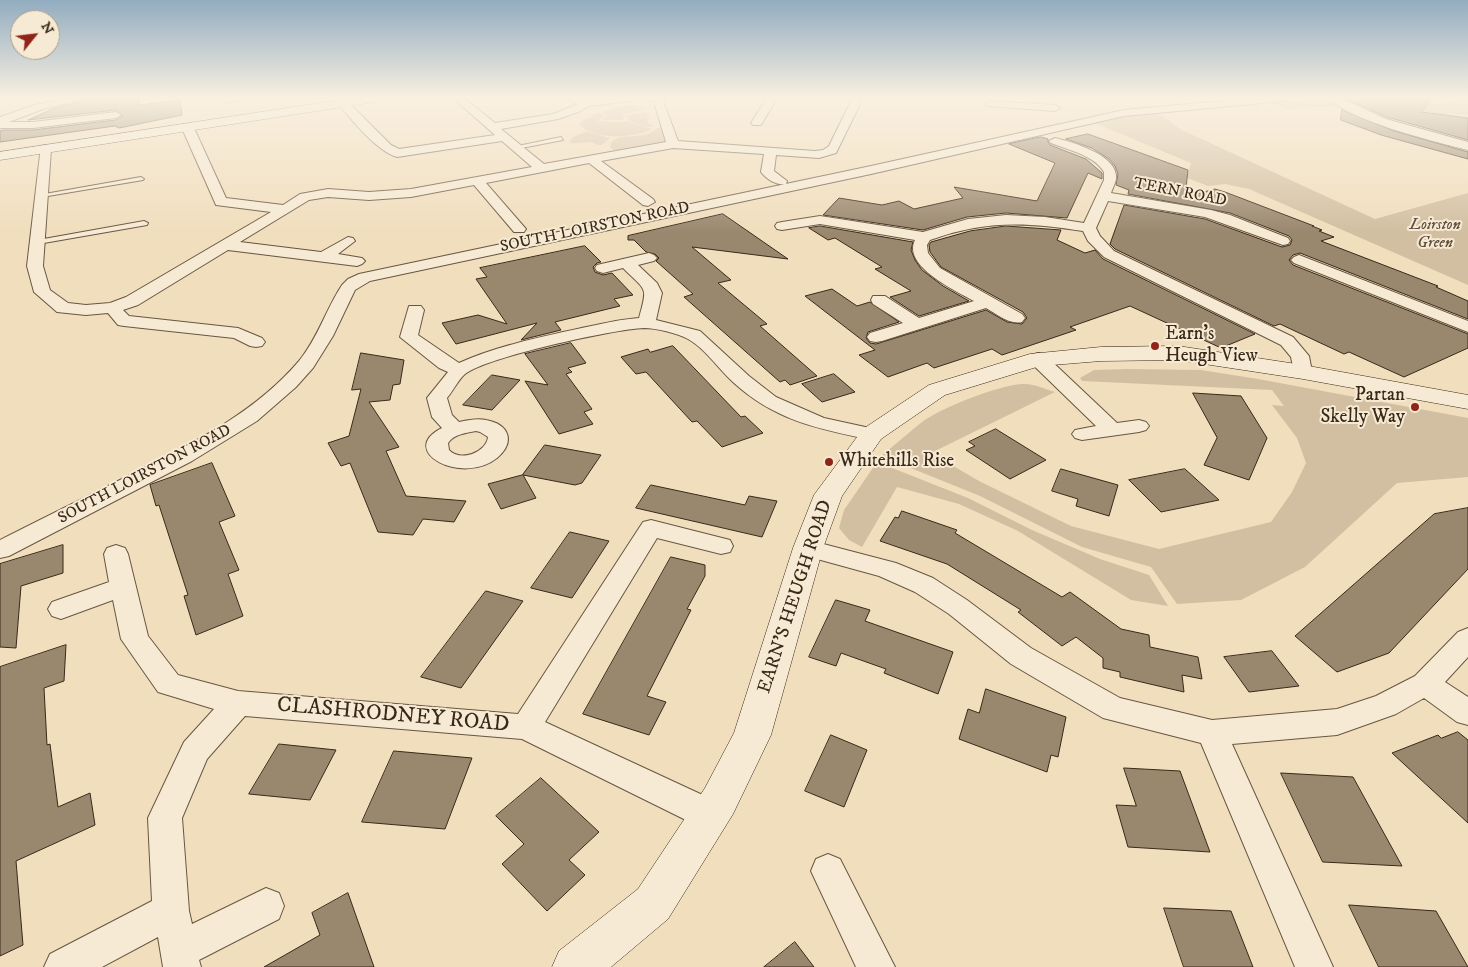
<!DOCTYPE html>
<html>
<head>
<meta charset="utf-8">
<style>
	body { margin:0 }
	#map { position:relative; width:1468px; height:967px; overflow:hidden; background:#f1debd; font-family:"IM FELL DW Pica",serif }
	canvas { display:block }
	.north { position:absolute; left:10px; top:10px; width:50px; height:50px; box-sizing:border-box; background:#f6ead4; border:1px solid #aa9d89; border-radius:50%; rotate:61deg; font-size:14px; font-weight:700; line-height:20px; text-align:center; color:#392919 }
	.north::after { content:''; display:block; margin:auto; width:18px; height:22px; background:#8f2418; clip-path:polygon(50% 0,100% 100%,50% 72%,0 100%) }
</style>
</head>
<body>
<div id="map">
<canvas width="1468" height="967"></canvas>
<div class="north">N</div>
</div>
<script>
const g = document.querySelector('canvas').getContext('2d');
g.lineJoin = 'round';
function paint(path, color) {
  g.fillStyle = color;
  g.fill(path, 'evenodd');
}
function strokePath(path, color, width, dash) {
  g.strokeStyle = color;
  g.lineWidth = width;
  g.lineCap = dash ? 'butt' : 'round';
  g.setLineDash(dash || []);
  g.stroke(path);
}
function label(font, color, halo, rows, align = 'center') {
  g.font = font + ' "IM FELL DW Pica",serif';
  g.lineWidth = 4;
  g.setLineDash([]);
  g.textBaseline = 'middle';
  g.strokeStyle = halo;
  g.fillStyle = color;
  for (const [text, x, y, turn = 0] of rows) {
    g.save();
    g.translate(x, y);
    g.rotate((+turn || 0) * Math.PI / 180);
    g.textAlign = isNaN(turn) ? turn : align;
    if (halo) g.strokeText(text, 0, 0);
    g.fillText(text, 0, 0);
    g.restore();
  }
}
const green = new Path2D(`
	M1305,98H1325L1338,106L1287,109L1263,100C1278,99 1293,107 1305,98Z
	M1343,98H1383L1429,104H1439L1468,98V115L1448,113L1447,115L1438,116L1363,104L1361,108Z
	M626,105H638L643,108L639,111L623,114L624,119L622,120H602L608,115L601,112Z
	M1153,109L1182,130L1375,219L1468,193V285L1249,189L1225,184L1208,186L1187,178L1191,163L1090,121Z
	M646,112L649,116L648,123L655,127C645,127 630,124 625,116Z
	M597,113L605,115L598,121L616,122L626,121L652,129C635,138 589,141 579,123Z
	M662,126V132L667,141L661,145L616,152L610,147L612,141L620,137L646,135Z
	M585,132H587L610,138L602,145H597L591,142L565,144L572,143L568,140H572L571,138Z
	M1128,369L1201,370L1258,379L1468,418V477L1397,483L1305,567L1241,600L1177,604L1151,567L1082,547L980,496L881,456C895,445 908,433 922,422C943,407 996,386 1022,384C1033,383 1045,389 1055,392L931,453L979,481L1071,526L1159,549L1271,522L1292,492L1306,463L1297,438L1272,405L1284,406L1272,390L1082,381L1080,378L1094,370Z
	M877,462L968,498L1032,530L1100,559L1149,575L1168,606L1131,600L1018,531L959,504L897,487L862,547L849,540L839,528L844,510Z`);
const building = new Path2D(`
	M83,98H140L138,105L180,100L182,115L119,128L115,126L0,142V131L3,130H33L116,120L123,116L116,110L28,120L58,107L80,102Z
	M1345,98H1434L1421,112L1468,118V140L1387,117Z
	M1342,110L1394,131L1468,152V159L1381,135L1341,120Z
	M1088,134L1188,170L1185,197L1215,189L1225,192L1314,226H1312L1322,230L1319,231L1334,237L1321,241L1438,286L1436,287L1468,301V319L1300,253L1293,255L1289,260L1293,265L1468,334V348L1404,377L1349,352L1344,354L1280,324L1274,326L1115,249L1110,244L1124,205L1205,219L1282,247L1290,245L1292,240L1289,236L1230,213L1128,194L1129,190L1116,185L1118,174L1115,166L1109,159L1092,148L1066,139Z
	M1041,137L1048,139V142L1050,145L1086,159L1102,173V179L1088,173L1067,218L1006,213L967,217L923,230L823,215L839,198L882,205L899,201L914,209L963,198L954,187L1037,201L1055,163L1009,144Z
	M723,214L788,259L692,247L731,280L718,283L767,324L760,326L817,376L790,385L785,380L780,382L684,297L693,294L656,261L659,258L655,254L646,252L634,240H628V236Z
	M820,226L913,242L911,250L915,260L922,270L943,286L969,301L919,316L890,297L911,291L875,269L882,267L835,238L828,240L809,228Z
	M1006,226L1061,230L1057,240L1085,253L1095,250L1103,259L1255,334L1221,348L1130,306L1070,327L1076,330L1002,355L992,349L934,368L927,363L888,377L859,355L875,350L805,296L832,289L857,306L870,302L899,322L868,332L866,338L870,343L876,344L986,310L1007,322L1022,324L1027,318L1023,312L941,267L930,252L929,245L931,242L970,231Z
	M585,246L601,262L597,263L593,267L595,272L603,275L612,273L633,295L614,299L620,306L555,322L561,330L521,340L537,323L456,344L442,323L478,315L507,324L476,279L487,277L480,268Z
	M571,343L586,363L568,368L572,372L566,374L592,409L584,412L593,424L559,434L525,381L548,385L525,354Z
	M673,346L741,417L745,416L763,433L722,447L697,421L692,422L646,372L636,374L621,357L648,349L650,352Z
	M361,353L404,360L400,384L393,385L390,400L369,402L399,447L386,451L406,496L466,501L454,522L423,519L413,535L378,532L350,463L341,466L328,443L349,436L361,389L352,390Z
	M834,374L855,392L822,402L802,384Z
	M492,375L520,380L492,410L463,405Z
	M1193,393L1241,396L1267,438L1249,480L1204,465L1217,438Z
	M996,429L999,431L1046,460L1010,479L966,450L975,446L969,442Z
	M545,445L601,455L582,483L575,485L523,475L536,498L501,509L488,484L522,475Z
	M212,463L235,516L219,522L239,570L228,574L243,616L196,635L184,596L188,595L159,505L156,506L150,485Z
	M1061,469L1118,485L1109,516L1076,506L1078,499L1052,491Z
	M1185,469L1219,500L1161,512L1129,480Z
	M651,485L745,505L749,496L777,501L762,537L636,508Z
	M1468,508V569L1389,653L1337,672L1295,636L1434,514Z
	M902,511L957,530L955,533L1062,597L1070,592L1121,629L1149,635L1150,647L1198,657L1202,679L1182,675L1184,692L1120,677V672L1103,668V658L1076,637L1062,646L1018,612L1021,610L947,564L880,541L895,517L898,518Z
	M570,532L609,541L572,598L531,588Z
	M63,545V573L21,586L16,648L0,647V564Z
	M671,557L705,565V576L687,609L691,610L647,696L666,702L649,735L583,714Z
	M486,591L523,601L461,688L421,677Z
	M836,600L870,610L865,621L953,652L938,694L884,673L886,669L841,653L836,666L809,657Z
	M66,645L64,681L44,688L47,745L50,744L58,807L90,793L95,825L16,861L23,945L0,956V667Z
	M1272,651L1299,686L1249,692L1224,657Z
	M986,689L1066,717L1058,757L1051,755L1047,772L959,739L968,709L979,713Z
	M1458,732L1468,740V823L1392,753L1438,735L1441,738Z
	M831,735L867,750L844,807L805,791Z
	M279,744L336,750L310,800L249,794Z
	M394,751L472,758L445,829L362,822Z
	M1124,768L1180,771L1210,852L1128,847L1116,805L1136,806Z
	M1281,773L1353,777L1402,866L1323,862Z
	M541,778L599,832L569,860L585,875L547,911L502,864L524,844L496,816Z
	M348,893L374,967H264L320,935L312,913Z
	M1349,905L1436,911L1468,967H1379Z
	M1164,908L1231,911L1253,967H1184Z
	M795,942L814,967H764Z`);
const lane = new Path2D(`
	M561,137L563,140L516,149L513,147Z
	M141,177L144,179L143,180L42,197L39,195Z
	M144,221L148,223L147,225L38,244L34,242L38,240Z`);
const street = new Path2D(`
	M65,98H81L80,100L43,109L9,122H33L116,112L121,115L116,118L33,128H0V117L35,105Z
	M223,98H243L242,100L226,103L221,100Z
	M453,98H464L495,123L553,114L578,104L569,100L568,98L587,100L636,98L631,101L589,106L581,111L558,119L501,129L544,164L666,142L654,102L646,100L645,98H662L678,141L815,151L823,150L829,146L850,103L844,98H856L861,102L836,153L819,158L776,155L774,171L787,181L786,184C777,186 766,179 761,172L764,154L673,148L601,161L653,199L655,202L648,206L643,205L589,163L486,183L526,229L524,232H514L474,185L411,197L369,200L328,197L309,200L240,242L321,252L348,237L353,238L355,241L338,254L362,258L365,261L362,264L357,266L228,250L138,305L123,310L129,316L238,328L262,338L265,342L262,346L256,347L250,346L234,338L124,326L118,325L108,313L86,315L57,312L34,292L27,266L41,146L45,145L51,149L43,266L50,290L68,303L86,305L110,303L126,297L271,212L216,205L181,126L183,124H191L193,126L226,198L283,205L300,194L328,189L369,192L411,189L532,167L502,141L397,157C378,152 350,119 338,103L343,100L347,101L391,145L399,149L495,135Z
	M767,98H777L761,125H753L751,123Z
	M1255,98H1290L1285,101L1124,116L871,174L370,281L355,290L333,336L313,368L296,387L257,421L192,461L9,556L0,558V540C43,518 86,497 130,475C191,444 254,414 299,361C318,338 326,309 342,285L348,279L359,274L871,166L1124,110Z
	M1329,98H1341L1386,119L1468,142V150C1436,142 1350,121 1329,98Z
	M991,101L1055,105L1060,108L1055,111L987,106L986,104L987,102Z
	M1055,138C1072,142 1114,154 1116,175C1117,181 1113,187 1111,193L1211,210L1230,215L1288,238L1290,241L1288,244L1283,245L1205,217L1108,201L1096,228L1100,236L1114,251L1293,337L1309,356L1312,372L1310,376L1303,378L1296,376L1294,372L1291,357L1281,345L1104,257L1088,241L1083,231C1025,222 986,220 930,240L927,245L928,253L940,268L1022,314L1025,318L1022,322C1009,325 997,314 986,308L882,341L876,342L870,341L867,337L870,333L903,323L873,304L871,300L873,296H885L919,318L974,301C956,291 902,266 915,240L820,224L782,230L777,229L775,226L777,223L782,222L820,216L923,232L968,219L1006,215L1045,217L1084,223L1104,180V172C1094,155 1068,150 1051,143L1049,141Z
	M649,253L654,255L657,258L654,261L638,265L657,283L662,293L656,320L700,331L749,376L776,397L824,418L879,430L882,434L879,438L872,440C819,429 776,421 734,383C719,370 706,349 688,339C677,333 656,328 644,328C614,329 487,357 465,374C458,380 453,391 447,398L452,415L459,422C468,420 477,418 486,420C509,424 516,442 497,458C462,486 396,451 442,428L432,417L427,398L448,372L439,368L400,337L409,306H421L424,310L418,335L459,363C492,348 528,340 563,332C588,327 613,320 639,318C648,286 647,292 623,268L603,273L597,271L595,268L597,265ZM476,431L480,432L488,437C486,453 460,462 449,450L448,443C454,434 466,433 476,431Z
	M1299,255L1468,321V332L1294,263L1291,260L1294,257Z
	M1038,353L1045,355L1117,423L1139,420L1146,422L1149,426L1146,430L1139,432L1082,440L1075,438L1072,434L1075,430L1096,426L1031,363L1029,359L1031,355Z
	M651,520L730,540L733,546L730,552L721,554L657,538L545,722L722,804L727,815L722,826L710,830L698,826L522,739L245,716L207,759L182,818L189,911L192,924L266,888L279,893L284,906L279,919L199,960L201,967H163L158,937L102,967H44L50,954L152,901L148,818L184,742L214,709L158,692L121,639L113,600L61,619L52,616L48,609L52,602L109,582L104,554L107,548L116,545L125,548L128,554L148,636L178,675L238,691L518,714L643,522Z
	M808,540L896,563L933,578L967,600L1031,648L1120,698L1212,720L1337,709L1376,696L1415,676L1458,632L1468,628V657L1445,682L1468,697V725L1457,722L1424,698L1396,714L1337,735L1232,744L1333,967H1295L1201,743L1103,718L1011,664L949,614L915,592L879,576L799,554L796,548L799,542Z
	M828,854L840,859L895,967H856L811,871L816,859Z`);
const secondary = new Path2D(`
	M353,98H381L375,102L0,160V152Z
	M1178,346L1303,365L1468,395V409L1303,379L1178,360L1101,361L1040,366L945,395L881,439L842,496L823,548L771,735L733,814L668,919L611,967H552L559,951L638,889L705,788L734,733L793,548L814,495L863,429L929,385L1030,354L1101,347Z`);
const markers = [
	[1155,346,5,"#8f2418"],
	[1415,407,5,"#8f2418"],
	[829,462,5,"#8f2418"]
];
const farStreetnames = [
	["TERN ROAD",1180,193,11],
	["SOUTH LOIRSTON ROAD",595,228,-12],
	["SOUTH LOIRSTON ROAD",145,475,-28]
];
const farParknames = [
	["Loirston",1435,226],
	["Green",1435,244]
];
const poiNames = [
	["Earn's",1165,335],
	["Heugh View",1165,357],
	["Partan",1405,396,"right"],
	["Skelly Way",1405,418,"right"],
	["Whitehills Rise",839,462]
];
const streetNames = [
	["EARN'S HEUGH ROAD",796,597,-72]
];
const nearStreetnames = [
	["CLASHRODNEY ROAD",393,716,5]
];
paint(green, '#d2bfa1');
paint(building, '#99876e');
strokePath(building, '#392919', 1);
strokePath(lane, '#675642', 2);
strokePath(street, '#675642', 2);
strokePath(secondary, '#392919', 1);
paint(lane, '#f6ead4');
paint(street, '#f6ead4');
paint(secondary, '#f6ead4');
const sky = g.createLinearGradient(0, 0, 0, 233);
sky.addColorStop(0, '#92acc0');
sky.addColorStop(0.42, '#f9f0e1');
sky.addColorStop(1, '#f9f0e100');
g.fillStyle = sky;
g.fillRect(0, 0, 1468, 233);
for (const [x, y, r, color] of markers) {
  const dot = new Path2D();
  dot.arc(x, y, r, 0, 2 * Math.PI);
  g.fillStyle = color;
  g.fill(dot);
  strokePath(dot, '#f6ead4', 2);
}
label('16px', '#392919', '#f6ead4', farStreetnames);
label('italic 16px', '#5f4e3b', '#f6ead4', farParknames);
label('19px', '#392919', '#f6ead4', poiNames, 'left');
label('19px', '#392919', '#f6ead4', streetNames);
label('22px', '#392919', '#f6ead4', nearStreetnames);
</script>
</body>
</html>
